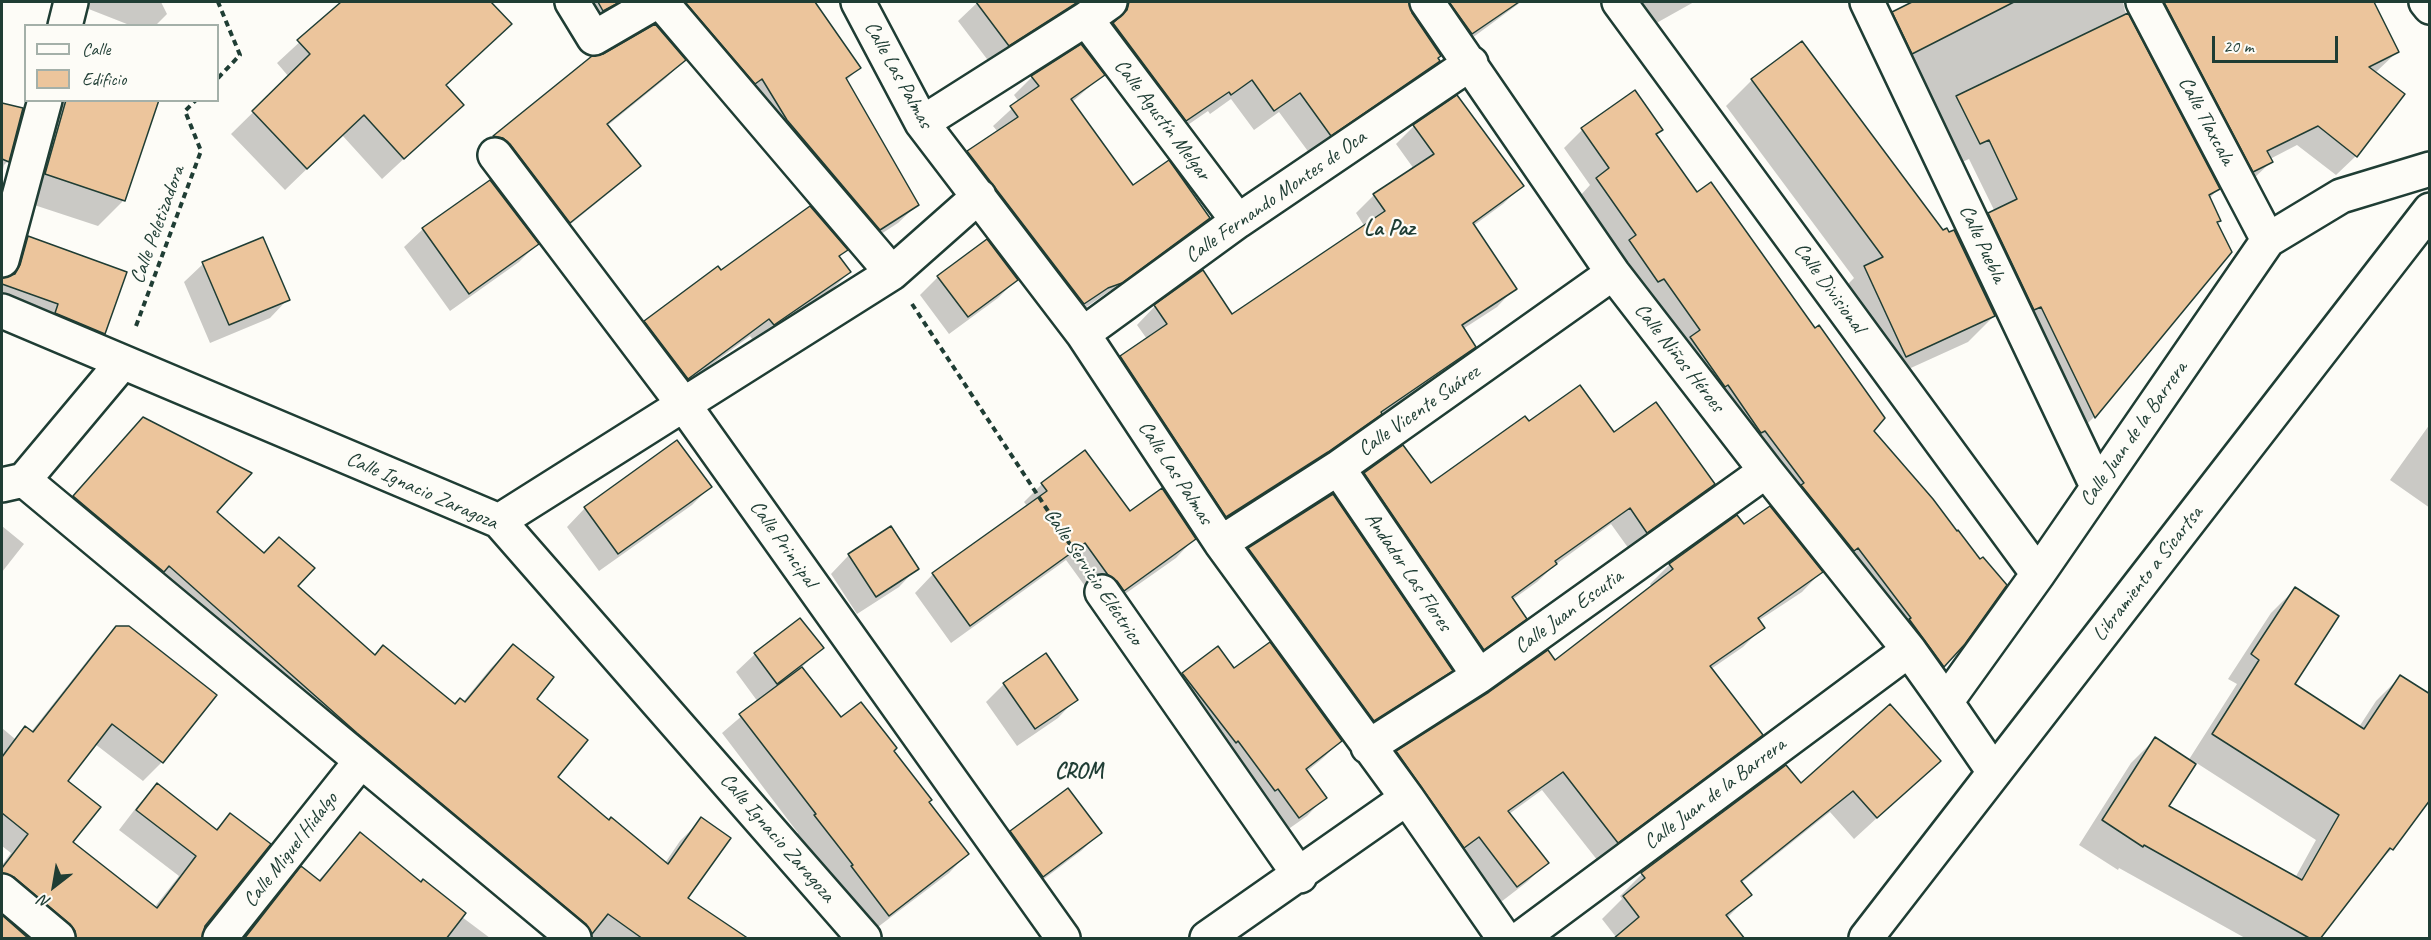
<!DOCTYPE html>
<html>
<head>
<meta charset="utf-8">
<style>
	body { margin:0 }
	#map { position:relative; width:2431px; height:940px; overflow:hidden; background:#fdfcf7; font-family:Caveat,sans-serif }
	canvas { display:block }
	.frame { position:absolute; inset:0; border:3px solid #1f3d34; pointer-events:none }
	.legend { position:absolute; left:24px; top:24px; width:195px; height:78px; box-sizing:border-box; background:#fdfcf7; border:2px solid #a4b0a9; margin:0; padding:8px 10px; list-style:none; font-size:18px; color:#1f3d34 }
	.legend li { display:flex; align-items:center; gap:12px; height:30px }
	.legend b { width:30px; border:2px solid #a4b0a9 }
	.north { position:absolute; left:24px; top:856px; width:60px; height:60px; -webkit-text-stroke:4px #fdfcf7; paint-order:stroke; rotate:211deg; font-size:16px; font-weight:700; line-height:24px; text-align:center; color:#1f3d34 }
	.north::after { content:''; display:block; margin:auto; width:21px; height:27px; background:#1f3d34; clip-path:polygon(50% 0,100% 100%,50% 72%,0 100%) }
	.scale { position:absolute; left:2212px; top:36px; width:126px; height:27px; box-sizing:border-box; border:3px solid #1f3d34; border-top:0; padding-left:8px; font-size:18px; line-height:21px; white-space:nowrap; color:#1f3d34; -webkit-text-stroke:4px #fdfcf7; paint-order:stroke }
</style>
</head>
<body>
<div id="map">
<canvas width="2431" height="940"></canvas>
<div class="frame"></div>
<ul class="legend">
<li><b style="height:8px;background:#fdfcf7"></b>Calle</li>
<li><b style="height:16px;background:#ecc59c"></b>Edificio</li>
</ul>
<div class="north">N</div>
<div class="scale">20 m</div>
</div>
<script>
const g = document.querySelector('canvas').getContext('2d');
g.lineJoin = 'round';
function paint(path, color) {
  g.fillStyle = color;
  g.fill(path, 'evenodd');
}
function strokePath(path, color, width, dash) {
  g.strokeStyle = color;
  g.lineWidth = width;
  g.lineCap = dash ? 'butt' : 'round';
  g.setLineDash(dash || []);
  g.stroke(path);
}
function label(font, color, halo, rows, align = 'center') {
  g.font = font + ' Caveat,sans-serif';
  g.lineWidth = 4.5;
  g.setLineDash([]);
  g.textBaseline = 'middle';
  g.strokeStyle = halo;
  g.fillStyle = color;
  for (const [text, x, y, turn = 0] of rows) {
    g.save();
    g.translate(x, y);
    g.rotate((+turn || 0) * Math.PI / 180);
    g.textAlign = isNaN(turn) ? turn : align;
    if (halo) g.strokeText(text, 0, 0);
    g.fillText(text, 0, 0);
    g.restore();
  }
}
const shadow = new Path2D(`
	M83,2H161L167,14L155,26H132L81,6Z
	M343,2H489L510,24L445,86L462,105L382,179L342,135L285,190L231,134L289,77L277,63Z
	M570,2H629L584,28Z
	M658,2H813L859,68L846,81L917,205L898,223L861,247Z
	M978,2H1080L1070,11L990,63L958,21Z
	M1143,2H1394L1398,7L1407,2L1438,61L1418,81L1310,154L1279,112L1254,130L1231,99L1210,114L1208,111L1166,140L1100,53L1120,33L1151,12Z
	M1413,2H1521L1453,52Z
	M1601,2H1694L1635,35L1608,3Z
	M1916,2H2359L2368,21L2397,52L2375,73L2356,156L2336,175L2297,145L2270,159L2271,162L2251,181L2133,5L2123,2L2125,11L2218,189L2209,199L2219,220L2216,223L2230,252L2094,417L2075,436L1969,234L1995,212L1969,159L1960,163L1874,33L1893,13Z
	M1801,44L1994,316L1968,342L1880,382L1839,293L1854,278L1726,106L1752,80Z
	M593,58L684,60L666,78L607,126L639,166L620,184L551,240L484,156L477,155L494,138Z
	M1103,75L1072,102L1133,187L1208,218L1190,236L1114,291L1111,290L1065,322L950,171L968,153L998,132L993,126L1019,102L1014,95L1032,77Z
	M53,100H157L124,200L98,226L19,200Z
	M2,105L22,109L8,161L4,165L2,174Z
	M1414,126L1522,186L1503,204L1473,226L1515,288L1497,307L1463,329L1474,347L1456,365L1371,423L1362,432L1307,470L1208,534L1103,375L1121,357L1147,339L1137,325L1155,306L1232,316L1365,227L1356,213L1374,195L1414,169L1396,144Z
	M1661,129L1655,135L1872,431L1963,643L1925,684L1579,197L1590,185L1564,148L1582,130Z
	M423,229L537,244L519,262L450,311L404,247Z
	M31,239L103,333L85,351L2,309V288L13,257Z
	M846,250L839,257L850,272L831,290L755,343L750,336L669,396L627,340L645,322L721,272Z
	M203,264L288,299L270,318L210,343L184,282Z
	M938,277L1016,280L998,298L949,334L920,295Z
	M143,419L215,512L374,656L455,706L463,702L491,668L513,646L535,699L556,777L608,822L665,863L680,841L702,819L686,898L740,938H592L53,518Z
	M1529,423L1713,484L1696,502L1629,549L1611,524L1555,565L1537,582L1512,600L1525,619L1507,636L1466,666L1347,491L1365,474L1430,485Z
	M2430,424V508L2390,480Z
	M1042,484L1130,513L1194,539L1176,558L1105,608L1090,593L1066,560L951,643L915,593L933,574L1028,507L1024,502Z
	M710,487L692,505L599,571L567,527L585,508Z
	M1332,496L1451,670L1432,689L1355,738L1231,567L1249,549Z
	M1737,517L1744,527L1821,572L1802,592L1758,621L1763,627L1743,647L1711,669L1761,735L1742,754L1598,861L1542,790L1509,814L1547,863L1527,882L1497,905L1378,772L1397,752L1554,662L1652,587L1650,584L1669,565Z
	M2,526L24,544L2,572Z
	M891,528L917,568L899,587L857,614L831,574L849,555Z
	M2295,589L2293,685L2359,727L2376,701L2400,677L2392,849L2373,867L2318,938H2245L2119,868L2118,870L2079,845L2131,763L2155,739L2188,761L2237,684L2228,679L2271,613ZM2195,762L2316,840L2295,878L2167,807Z
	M800,620L822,648L801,668L841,719L892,751L927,802L967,854L949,873L870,933L797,834L798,833L722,733L758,702L736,672L755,654Z
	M117,628L215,695L162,762L143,781L95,744L66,781L71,843L154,908L179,876L119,830L139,804L158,785L215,830L231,815L200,938H57L2,900V865L11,853L2,846V728L15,739L26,728L31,732L98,647Z
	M1234,670L1341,741L1322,759L1306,772L1325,797L1307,816L1280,835L1165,692L1183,674Z
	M1004,684L1076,699L1058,718L1017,746L986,702Z
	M1939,761L1854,839L1830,812L1741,883L1750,895L1727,918L1616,937L1602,919L1622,899L1620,896L1642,874L1801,786Z
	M1011,833H1100L1081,851L1024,894L993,851Z
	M360,834L462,917L490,938H242L283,887L301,868L318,881Z`);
const building = new Path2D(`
	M341,2H491L512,24L446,85L464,105L404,159L364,115L307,169L252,111L310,54L297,40Z
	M598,2H620L603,11Z
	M685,2H815L861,68L846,78L919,205L880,230L787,120L762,79L755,84Z
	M976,2H1078L1009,46Z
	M1129,2H1409L1412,13L1441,56L1438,58L1440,61L1331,136L1300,93L1274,111L1252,80L1231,95L1229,92L1186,121L1113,23L1127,10Z
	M1449,2H1519L1472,34Z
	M1912,2H2014L1912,54L1892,12Z
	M2164,2H2374L2399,52L2369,67L2405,94L2357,157L2318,126L2267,151L2273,162L2253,172Z
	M2128,13L2220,189L2209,195L2221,221L2217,222L2232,252L2095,418L2041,307L2034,310L1988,213L2017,199L1989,140L1980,144L1956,96Z
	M655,24L686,60L607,124L641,166L570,223L510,144L503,138L493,136L592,56L603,54Z
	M1802,41L1943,230L1947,228L1949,232L1954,230L1995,316L1906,357L1864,266L1883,257L1751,79Z
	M1081,44L1105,75L1071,99L1133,185L1169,160L1210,218L1122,283L1108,288L1084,304L967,151L1018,117L1010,106L1039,86L1031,76Z
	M1635,90L1663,130L1656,134L1697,192L1711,182L1815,328L1819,325L1885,418L1874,431L1933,499L1957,531L1958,530L1980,559L1983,557L2007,585L1965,644L1944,667L1909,619L1911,618L1858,548L1854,551L1801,485L1804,483L1765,431L1761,433L1728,385L1725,387L1690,337L1700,330L1664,279L1658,282L1629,240L1636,235L1596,178L1609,168L1581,128Z
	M1457,95L1524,186L1473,223L1517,289L1462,325L1476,347L1381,412L1382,414L1328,452L1226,517L1120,356L1167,324L1154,305L1203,270L1232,314L1385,211L1373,194L1434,154L1413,125Z
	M66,100H159L125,201L45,174Z
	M2,103L23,108L9,162L2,159Z
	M490,180L539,244L469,294L422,228Z
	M810,206L848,250L839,256L851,272L774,325L769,319L688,379L644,321L718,266L721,270Z
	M28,236L127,272L105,334L55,313L58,304L2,284V278L15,274L20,265Z
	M263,237L290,300L229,325L202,262Z
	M987,239L1018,280L968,317L937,276Z
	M1580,385L1614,432L1656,402L1715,484L1647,533L1630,508L1555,561L1557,564L1512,597L1527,619L1484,650L1364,473L1403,445L1431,483L1525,416L1529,421Z
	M143,417L252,473L217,512L264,553L279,537L315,568L298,586L375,655L383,645L455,704L460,698L465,702L513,644L554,677L537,699L588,740L558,777L609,820L611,817L668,864L701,817L731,838L688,898L749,939H643L608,914L592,934L586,924L357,733L169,566L164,572L92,512L73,496Z
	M677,440L712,487L618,554L584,507Z
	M1085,450L1130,511L1162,488L1196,539L1124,591L1117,581L1108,575L1085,543L970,626L932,573L1047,491L1041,483Z
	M1333,494L1453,671L1374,721L1248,548Z
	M1770,506L1823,572L1758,618L1765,628L1710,666L1763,735L1618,843L1563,772L1508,811L1549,863L1517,887L1479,837L1464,848L1396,751L1489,692L1548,650L1555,660L1673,569L1669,564L1737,515L1744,524Z
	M891,526L919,569L876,597L848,554Z
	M2295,587L2339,616L2295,684L2364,729L2400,675L2430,694V800L2393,850L2390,848L2320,939H2311L2144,845L2143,847L2102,820L2155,737L2196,764L2169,806L2302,880L2339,815L2212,734L2259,660L2251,654Z
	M800,618L824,648L777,684L754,653Z
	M116,626H129L217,695L163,763L112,724L68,781L101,807L73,842L157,908L196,856L136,810L157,783L217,830L230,813L271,844L205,926L202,939H76L75,931L70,924L14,877L2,873V868L28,834L2,813V757L25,726L33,732Z
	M1270,642L1342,741L1306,769L1327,798L1299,818L1278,789L1275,791L1238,741L1236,743L1182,673L1218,646L1234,668Z
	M1046,653L1078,700L1035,729L1003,683Z
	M802,667L841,717L861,702L897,748L894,751L932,800L929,802L969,854L889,916L851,866L853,865L814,815L816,814L739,714Z
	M1890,704L1941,761L1877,818L1853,791L1741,881L1752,895L1726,915L1745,939H1613L1639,917L1623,896L1645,878L1641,873L1786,765L1801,783Z
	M1068,788L1102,833L1043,877L1010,831Z
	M360,832L421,882L423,879L466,913L446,939H244L301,866L320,881Z
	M2,915L29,939H2Z`);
const path = new Path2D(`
	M218,78L240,55L218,2
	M912,304L1081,561
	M136,326L201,151L185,111L196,100`);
const minor = new Path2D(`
	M572,2L594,38L656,2
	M661,2L892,273
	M858,2L922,123L1083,334L1221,543L1407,798L1504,938
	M1427,2L1613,273L1766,471L1909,650L1946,702
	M1619,2L2038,574
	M1867,2L2097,486
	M2143,2L2268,240
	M2426,2L2430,7
	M1086,19L1238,221
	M65,26L71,2
	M922,123L1086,19L1110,2
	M495,155L684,405L1063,938
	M2,260L45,100
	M2,311L499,521L864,938
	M1083,334L1238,221L1471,63
	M1338,468L1479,676
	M24,480L122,363
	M2,485L24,480L574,938
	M499,521L892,273L979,196
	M1221,543L1338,468L1613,273
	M1102,592L1300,876
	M1368,747L1479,676L1766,471
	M1994,772L1946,702L2038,574L2268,240L2341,196L2430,169
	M2,891L58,938
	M220,938L361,761
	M1207,938L1407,798
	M1521,938L1909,650`);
const primary = new Path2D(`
	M1866,938L2430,210`);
const streetNames = [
	["Calle Las Palmas",898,75,61],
	["Calle Agustín Melgar",1162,120,53],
	["Calle Tlaxcala",2206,121,62],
	["Calle Fernando Montes de Oca",1276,197,-35],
	["Calle Peletizadora",158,225,-70],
	["Calle Puebla",1982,244,65],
	["Calle Divisional",1829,288,54],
	["Calle Niños Héroes",1679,358,52],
	["Calle Vicente Suárez",1419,411,-35],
	["Calle Juan de la Barrera",2134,434,-55],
	["Calle Las Palmas",1175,473,57],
	["Calle Ignacio Zaragoza",422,491,24],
	["Calle Principal",783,544,55],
	["Andador Las Flores",1408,572,56],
	["Libramiento a Sicartsa",2148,574,-52],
	["Calle Servicio Eléctrico",1093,577,56],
	["Calle Juan Escutia",1569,612,-36],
	["Calle Juan de la Barrera",1715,794,-37],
	["Calle Ignacio Zaragoza",777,838,49],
	["Calle Miguel Hidalgo",291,850,-52]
];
const neighbourhoodNames = [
	["La Paz",1389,229],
	["CROM",1079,772]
];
paint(shadow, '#0003');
paint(building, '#ecc59c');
strokePath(building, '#1f3d34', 1.5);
strokePath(minor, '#1f3d34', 38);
strokePath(primary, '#1f3d34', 38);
strokePath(path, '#1f3d34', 4, [6, 4.5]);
strokePath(minor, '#fdfcf7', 33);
strokePath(primary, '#fdfcf7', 33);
label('21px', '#1f3d34', '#fdfcf7', streetNames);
label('bold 22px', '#1f3d34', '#fdfcf7', neighbourhoodNames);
</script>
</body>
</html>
